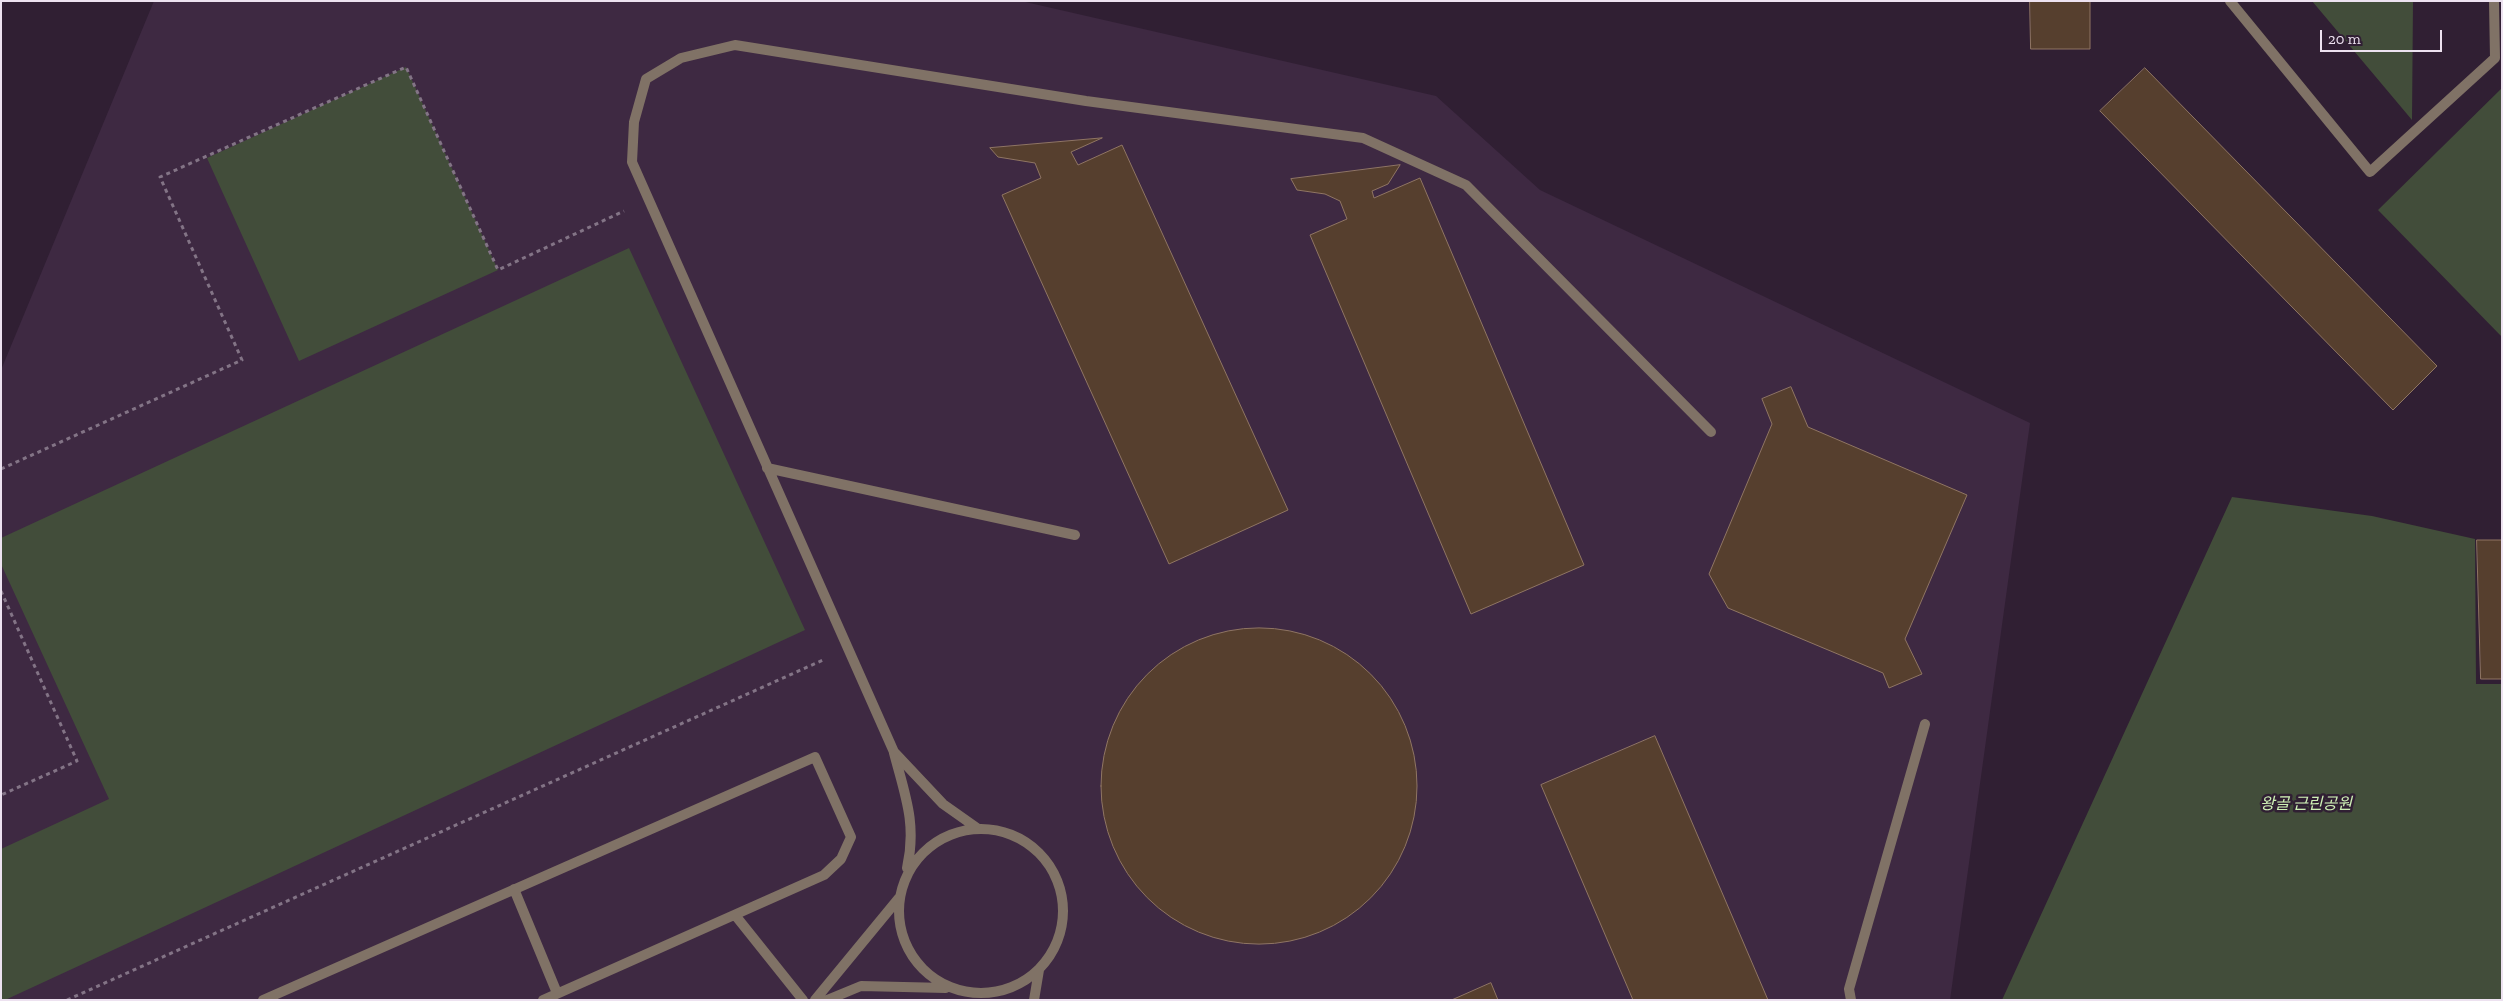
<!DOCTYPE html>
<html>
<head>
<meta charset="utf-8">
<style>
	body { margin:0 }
	#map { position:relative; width:2503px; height:1001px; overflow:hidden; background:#301f33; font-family:"Zilla Slab",serif }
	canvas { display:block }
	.frame { position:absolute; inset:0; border:2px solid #ede2f0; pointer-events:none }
	.scale { position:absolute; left:2320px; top:30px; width:122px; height:22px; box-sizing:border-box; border:2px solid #ede2f0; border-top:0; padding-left:6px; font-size:15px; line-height:18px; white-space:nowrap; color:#ede2f0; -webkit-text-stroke:4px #301f33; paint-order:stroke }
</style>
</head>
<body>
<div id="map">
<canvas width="2503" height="1001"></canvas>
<div class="frame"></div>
<div class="scale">20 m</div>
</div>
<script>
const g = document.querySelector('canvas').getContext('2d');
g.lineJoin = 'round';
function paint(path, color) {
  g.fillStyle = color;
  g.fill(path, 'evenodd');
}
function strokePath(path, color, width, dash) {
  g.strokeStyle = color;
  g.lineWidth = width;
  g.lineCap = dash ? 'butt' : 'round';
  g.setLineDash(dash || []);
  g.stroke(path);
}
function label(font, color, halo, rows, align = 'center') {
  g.font = font + ' "Zilla Slab","Noto Sans KR",serif';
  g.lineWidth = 5;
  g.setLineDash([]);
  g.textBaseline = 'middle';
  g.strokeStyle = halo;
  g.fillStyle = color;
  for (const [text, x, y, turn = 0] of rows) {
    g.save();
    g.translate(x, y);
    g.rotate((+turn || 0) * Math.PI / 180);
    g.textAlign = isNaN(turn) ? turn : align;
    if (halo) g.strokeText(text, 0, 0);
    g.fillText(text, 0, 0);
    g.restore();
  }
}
const built = new Path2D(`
	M154,1H1021L1436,96L1540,190L2030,423L1950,1000H1V370Z`);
const green = new Path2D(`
	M2312,1H2413L2412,120Z
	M406,67L498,270L299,361L207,158Z
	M2502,88V337L2378,210Z
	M629,248L805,630L5,1000H1V849L109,799L1,564V538Z
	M2232,497L2372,516L2475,539L2476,684H2502V1000H2002Z`);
const building = new Path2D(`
	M2030,1H2090V49H2031Z
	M2145,68L2437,366L2393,410L2100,111Z
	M1102,138L1071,152L1078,165L1122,145L1288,510L1169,564L1002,195L1041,178L1035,163L998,157L990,148Z
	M1400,165L1388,184L1372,191L1374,198L1420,178L1584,565L1471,614L1310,235L1347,219L1340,201L1325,194L1297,190L1291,179Z
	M1791,387L1808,427L1967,495L1905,639L1922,674L1889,688L1883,673L1728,608L1709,574L1772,424L1762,399Z
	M2477,540H2502V679H2481Z
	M1101 786a158 158 0 1 1 316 0a158 158 0 1 1-316 0Z
	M1655,736L1768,1000H1633L1541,785Z
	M1491,983L1498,1000H1452Z`);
const path = new Path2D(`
	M1,469L242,360L160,177L406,67L498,270L624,211
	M1,591L77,761L1,795
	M67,1000L823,660`);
const service = new Path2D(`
	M2230,1L2370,172L2495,58L2494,1
	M767,468L1075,535
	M894,753C905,795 917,824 907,868
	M977,828L943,804L894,752L632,162L634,122L646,79L681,58L735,45L1086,101L1363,138L1466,185L1711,432
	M899 911a82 82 0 1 1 164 0a82 82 0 1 1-164 0Z
	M514,889L557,993
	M735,915L803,1000
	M263,1000L815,757L851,837L841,859L824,875L543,1000
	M815,1000L899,898
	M827,1000L861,986L946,988
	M1034,1000L1039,970
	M1851,1000L1849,989L1925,724`);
const parkNames = [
	["왕골 근린공원",2306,804]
];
paint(built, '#3e2942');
paint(green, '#424d3a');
paint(building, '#563f2e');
strokePath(building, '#8f7563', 1);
strokePath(path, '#837486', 3, [4, 4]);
strokePath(service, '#807266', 10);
label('italic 16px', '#cff1b6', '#301f33', parkNames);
</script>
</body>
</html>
